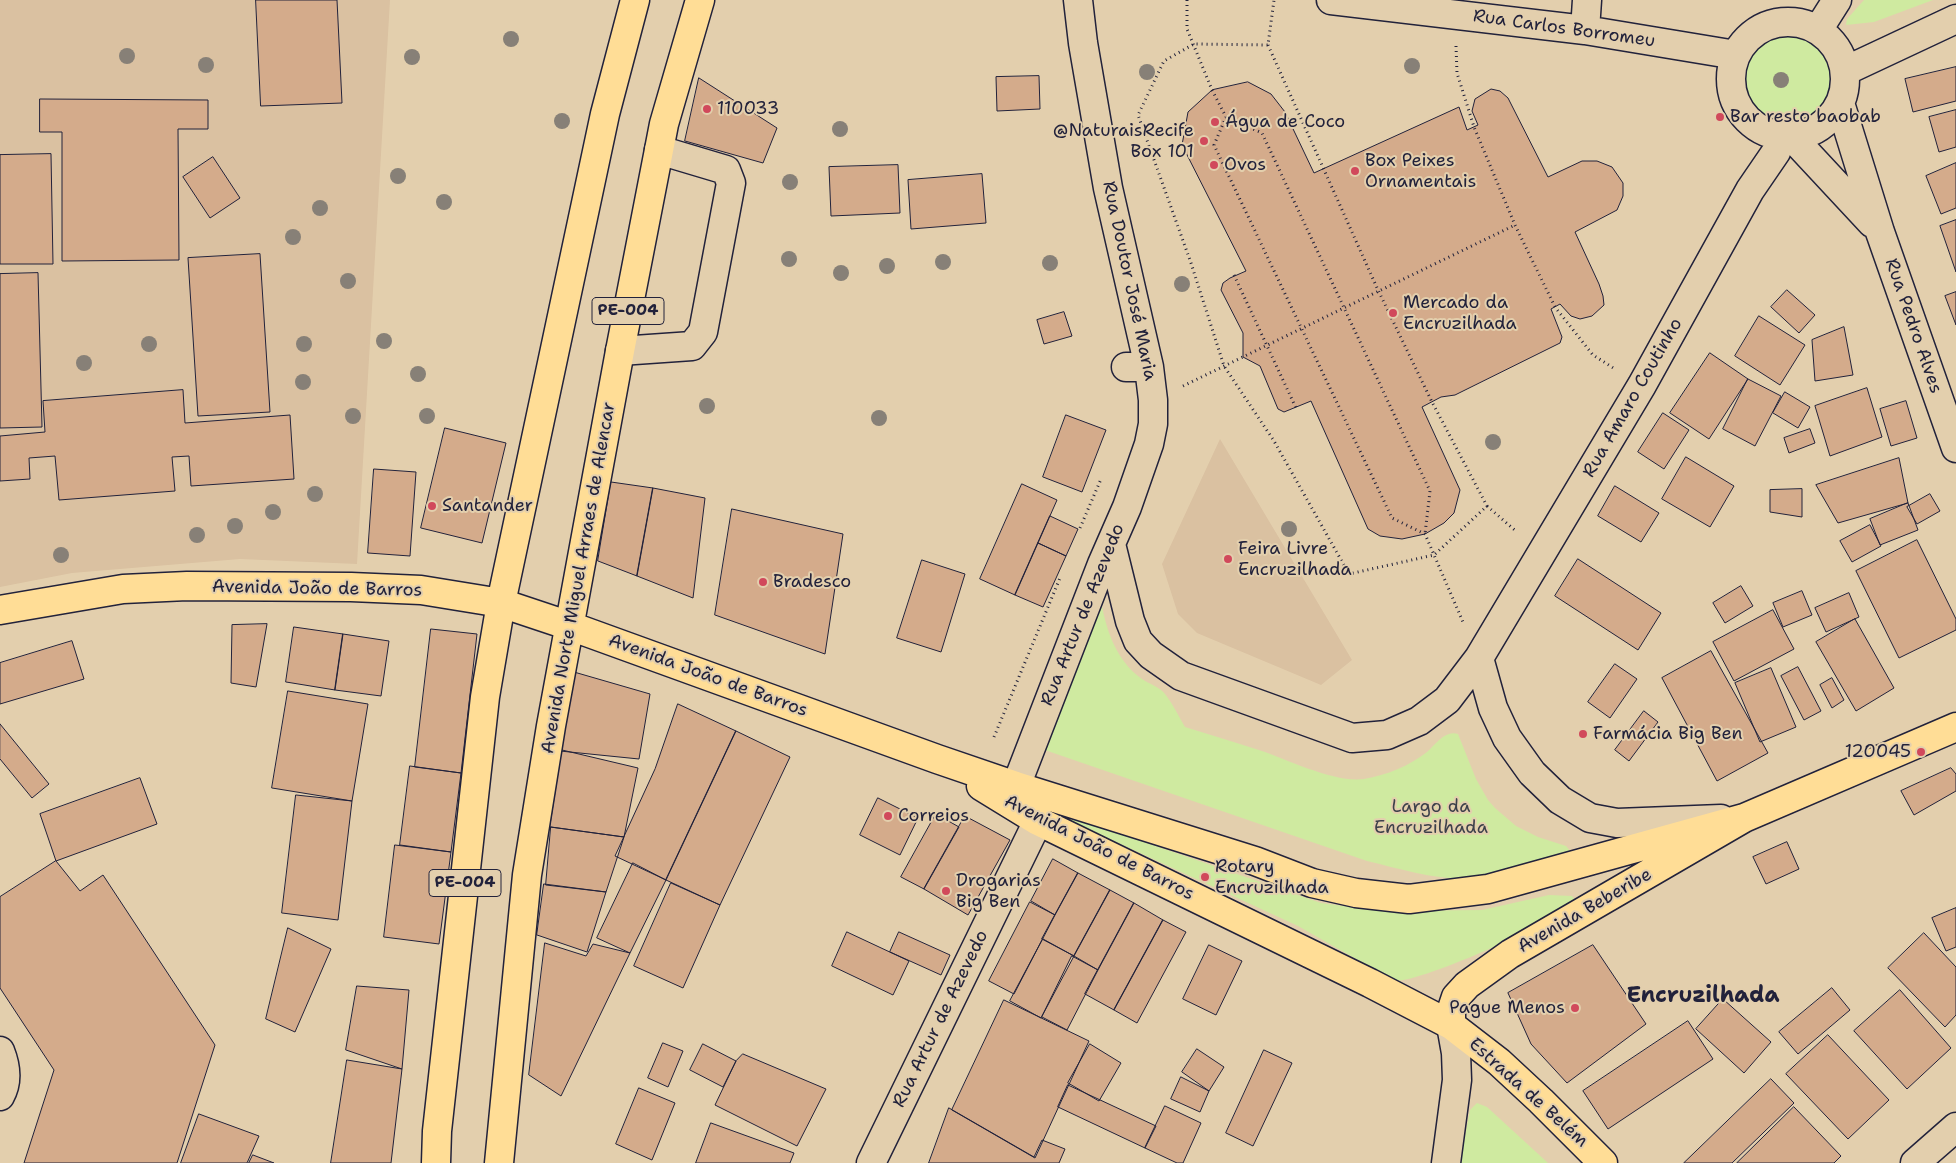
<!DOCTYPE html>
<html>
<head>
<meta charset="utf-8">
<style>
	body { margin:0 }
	canvas { display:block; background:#e3cfad }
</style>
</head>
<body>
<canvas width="1956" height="1163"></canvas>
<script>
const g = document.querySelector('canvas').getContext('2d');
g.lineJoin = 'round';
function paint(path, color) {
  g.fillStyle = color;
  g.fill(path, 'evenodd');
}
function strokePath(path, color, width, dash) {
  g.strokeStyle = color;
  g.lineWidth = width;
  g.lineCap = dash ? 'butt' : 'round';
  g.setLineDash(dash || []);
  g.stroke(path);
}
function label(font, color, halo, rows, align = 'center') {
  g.font = font + ' "Shantell Sans",sans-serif';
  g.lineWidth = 4;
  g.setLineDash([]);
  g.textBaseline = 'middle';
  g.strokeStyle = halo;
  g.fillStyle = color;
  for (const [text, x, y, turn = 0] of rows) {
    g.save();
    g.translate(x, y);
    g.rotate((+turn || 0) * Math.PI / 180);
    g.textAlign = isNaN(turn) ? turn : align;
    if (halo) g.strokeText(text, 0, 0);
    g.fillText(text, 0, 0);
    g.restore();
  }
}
const built = new Path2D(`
	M0,0H390L357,564L240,559L72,573L0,587Z
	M1220,439L1352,660L1321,685L1197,633L1178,614L1162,564Z`);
const green = new Path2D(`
	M1864,0H1933L1874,22L1846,25L1847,19Z
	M1733 78a56 56 0 1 1 112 0a56 56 0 1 1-112 0Z
	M1100,595C1105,627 1115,660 1142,679C1149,684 1160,687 1165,694C1173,704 1179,717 1185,727C1211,735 1237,743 1262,751C1290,761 1336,783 1364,779C1387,775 1409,766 1427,752C1436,744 1445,730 1458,734L1476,779L1488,800L1495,808L1516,826L1538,837L1566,846L1572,853C1544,861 1516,871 1488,877C1448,884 1405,870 1367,861L1039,748Z
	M1021,798L1121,834L1321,903L1382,911L1482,910L1549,895L1572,896L1575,900C1562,921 1421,982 1395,981L1298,926Z
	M1477,1103L1487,1107L1548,1163H1460L1470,1110Z`);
const building = new Path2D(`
	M256,0H337L342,103L261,106Z
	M1956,67V101L1913,112L1905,79Z
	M1039,76L1040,109L997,111L996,77Z
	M699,78L777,128L763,163L685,141Z
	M1248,82L1271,94L1285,112L1314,173L1459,107L1467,130L1478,125L1472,111L1475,99L1491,89L1500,91L1508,98L1548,177L1582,161H1597L1612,167L1623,183V196L1617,210L1575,232L1599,284L1603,296L1604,305L1592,316L1580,319L1571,316L1560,304L1551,309L1562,337L1560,343L1455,395L1441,397L1422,407L1460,490L1454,513L1444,523L1425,534L1402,539L1380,536L1368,529L1311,401L1284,412L1278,409L1260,366L1243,357V333L1221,290L1223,283L1230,278L1246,271L1182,145L1188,112L1212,90Z
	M40,99L208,100V129H178L179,260L62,261V132H40Z
	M1956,110V147L1939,152L1929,117Z
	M51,154L53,264H0V155Z
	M213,157L240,198L210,218L183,177Z
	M1956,163V208L1941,214L1926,176Z
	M898,165L900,213L831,216L829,167Z
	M982,174L986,223L911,229L908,180Z
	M1956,220V272L1940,226Z
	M260,254L270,412L198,416L188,258Z
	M38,273L42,427L0,428V274Z
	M1787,290L1815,315L1799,333L1771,307Z
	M1956,292V325L1945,296Z
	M1064,312L1072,336L1044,344L1037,320Z
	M1759,316L1805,345L1780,385L1735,356Z
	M1844,327L1853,375L1815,381L1812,340Z
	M1710,353L1748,379L1709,439L1670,413Z
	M1748,379L1781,396L1755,446L1723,429Z
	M1867,388L1882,437L1830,456L1815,406Z
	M183,390L185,423L290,415L294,479L191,486L189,456L172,457L175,491L59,500L55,456L29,458L30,479L0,481V436L45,432L43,401Z
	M1785,392L1810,407L1798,428L1773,413Z
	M1906,401L1917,438L1891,446L1880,409Z
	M1663,413L1689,430L1664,469L1638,452Z
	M1066,415L1106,430L1082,492L1043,477Z
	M445,428L506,443L482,543L421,528Z
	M1810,429L1815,443L1789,453L1784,438Z
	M1686,457L1734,486L1710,527L1662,499Z
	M1899,458L1908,503L1838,523L1816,485Z
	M374,469L416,472L410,556L368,553Z
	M611,482L653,488L637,576L598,561Z
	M1022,484L1057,500L1015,595L980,579Z
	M1615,486L1659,513L1641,542L1598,516Z
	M653,488L705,498L693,598L637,576Z
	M1802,489V517L1770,512V490Z
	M1930,494L1940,511L1917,524L1907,507Z
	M1908,503L1918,530L1880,545L1870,519Z
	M732,509L843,534L825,654L715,615Z
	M1050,516L1078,529L1066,556L1038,543Z
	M1870,525L1881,546L1852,562L1840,541Z
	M1917,540L1956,619V630L1899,658L1856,571Z
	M1038,543L1066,556L1043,607L1015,595Z
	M1578,559L1661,613L1638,650L1555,596Z
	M922,560L965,574L941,652L897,638Z
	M1741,586L1753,606L1725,623L1713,603Z
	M1802,591L1812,615L1783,627L1773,603Z
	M1849,593L1859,617L1826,632L1815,608Z
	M1773,610L1794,649L1734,681L1713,642Z
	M1855,619L1894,688L1856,711L1816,642Z
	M267,624L256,687L231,683L232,625Z
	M294,627L343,634L335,690L286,682Z
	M431,629L477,634L461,773L415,767Z
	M343,634L389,641L381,696L335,690Z
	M72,641L84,679L0,704V663Z
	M1711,651L1768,753L1717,781L1662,678Z
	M1615,664L1637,679L1610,718L1588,702Z
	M1798,667L1821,711L1804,720L1781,676Z
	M1771,668L1796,727L1760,742L1735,683Z
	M574,672L650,694L639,759L560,751Z
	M1832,678L1844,700L1832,708L1820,685Z
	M288,691L368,704L352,801L272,788Z
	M678,704L736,731L666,880L615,856L655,769Z
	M1644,711L1658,722L1629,761L1615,750Z
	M0,724L49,784L32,798L0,759Z
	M736,731L790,757L720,905L666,880Z
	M562,750L638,768L624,837L550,827Z
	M410,766L461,773L451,852L400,845Z
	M1951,768L1956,774V791L1914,815L1901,791Z
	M140,778L157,824L56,861L40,814Z
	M296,795L352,801L338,920L282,913Z
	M878,798L918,818L900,855L860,835Z
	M936,814L959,827L924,889L901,877Z
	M965,816L1010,840L968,915L924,889Z
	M551,827L624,837L606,892L546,885Z
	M1787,842L1799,869L1766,884L1753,857Z
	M395,845L451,852L439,944L384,937Z
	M1053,859L1078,873L1055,915L1031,901Z
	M56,861L80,891L103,875L215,1045L177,1163H24L54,1070L0,988V897Z
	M633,863L666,880L630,953L597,938Z
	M1078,873L1110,890L1074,956L1042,939Z
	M671,883L720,905L683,988L634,966Z
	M544,884L606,892L587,952L537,935Z
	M1110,890L1134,903L1098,970L1074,956Z
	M1030,902L1055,915L1014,994L989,981Z
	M1134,903L1163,920L1114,1010L1085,994Z
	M1956,908V947L1946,951L1932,918Z
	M1163,920L1186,932L1137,1023L1114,1010Z
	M288,928L331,949L295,1032L266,1019Z
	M847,932L909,961L893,995L832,966Z
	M899,932L950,955L941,975L890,952Z
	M1924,933L1956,967V1015L1945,1027L1888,968Z
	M1043,939L1074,956L1041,1018L1010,1001Z
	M545,943L586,956L593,944L630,953L561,1096L529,1075Z
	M1209,945L1242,961L1216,1015L1183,999Z
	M1593,945L1646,1024L1567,1083L1531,1044L1508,993Z
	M1072,956L1098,970L1067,1030L1042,1017Z
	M357,986L409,990L402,1069L346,1050Z
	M1832,988L1850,1010L1798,1054L1779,1032Z
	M1900,990L1951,1048L1907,1089L1854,1031Z
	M1723,999L1771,1042L1744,1073L1696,1029Z
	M1004,1000L1089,1041L1035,1158L952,1110Z
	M1688,1021L1713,1059L1608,1129L1583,1091Z
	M1828,1035L1889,1100L1848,1139L1786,1074Z
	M663,1043L683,1051L668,1087L648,1078Z
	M703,1044L736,1061L723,1087L690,1070Z
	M1090,1044L1121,1063L1099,1101L1068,1083Z
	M1197,1049L1224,1067L1209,1091L1182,1072Z
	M1264,1050L1292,1063L1253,1146L1226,1133Z
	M743,1054L826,1089L797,1146L715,1105L736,1061Z
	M347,1060L402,1069L391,1163H331Z
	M1181,1077L1209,1091L1200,1112L1171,1099Z
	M1771,1079L1794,1103L1732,1163H1684Z
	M1068,1085L1156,1126L1145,1148L1058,1107Z
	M639,1088L675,1103L652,1160L616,1144Z
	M1165,1106L1201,1123L1183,1163H1177L1145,1148Z
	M1794,1107L1841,1156L1834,1163H1737Z
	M949,1108L1034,1157L1042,1140L1065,1149L1059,1163H929Z
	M199,1114L259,1136L247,1163H181Z
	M711,1123L794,1153L790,1163H696Z
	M253,1155L274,1163H249Z`);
const path = new Path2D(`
	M1187,0V29L1212,90L1226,117L1214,145L1392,518L1425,534L1463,622
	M1268,45L1378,290L1432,402L1487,506L1434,555L1349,574L1274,441L1224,366L1191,263L1138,115L1164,61L1194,44L1268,45L1274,0
	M1456,46L1457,73L1474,127L1515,225L1555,307L1593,355L1615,369
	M1226,117L1262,133L1430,491L1425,534
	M1234,275L1296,408
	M1183,386L1515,225
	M1487,506L1517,532
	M1080,528L1101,479
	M994,737L1060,578`);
const minor = new Path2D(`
	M1331,0L1585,30L1736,55
	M1731 79a57 57 0 1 1 114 0a57 57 0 1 1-114 0Z
	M1585,30L1587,0
	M1818,30L1837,0
	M1845,71L1956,19
	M1840,103L1880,232L1956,448
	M1791,136L1872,223
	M620,351L692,346L703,332L731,183L726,170L659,150
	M1126,367H1149
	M1111,544L1130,621L1138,641L1151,655L1181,676L1352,738L1387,735L1419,721L1447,700L1479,658L1642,385L1750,190L1776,152L1782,136
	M1479,658L1493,708L1507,738L1532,773L1560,800L1590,818L1617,823L1721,819
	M1016,786L1102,564L1127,507L1149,444L1153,424V400L1149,367L1108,188L1083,43L1078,0
	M0,1051C6,1066 8,1082 0,1096
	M871,1163L1038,821
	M1446,1163L1457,1080L1456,1053L1451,1025
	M1915,1163L1956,1127`);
const major = new Path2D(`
	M0,610L123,589L187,586L351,587L421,590L501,603L570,626L937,759L1016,786L1255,861L1312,883L1356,893L1409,899L1488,889L1744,818
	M981,786L1038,821L1370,983L1451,1025L1499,1062L1541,1101L1603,1163
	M1451,1025V1012L1456,997L1467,985L1510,954L1744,818L1956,727
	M436,1163L437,1131L485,697L501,603L605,114L635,0
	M499,1163L527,875L551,726L620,351L659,150L664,124L700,0`);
const trees = [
	[511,39],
	[127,56],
	[412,57],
	[206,65],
	[1412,66],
	[1147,72],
	[1781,80],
	[562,121],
	[840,129],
	[398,176],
	[790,182],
	[444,202],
	[320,208],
	[293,237],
	[789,259],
	[943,262],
	[1050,263],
	[887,266],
	[841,273],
	[348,281],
	[1182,284],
	[384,341],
	[149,344],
	[304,344],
	[84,363],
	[418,374],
	[303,382],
	[707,406],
	[353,416],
	[427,416],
	[879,418],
	[1493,442],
	[315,494],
	[273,512],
	[235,526],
	[1289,529],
	[197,535],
	[61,555]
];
const markers = [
	[707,109,5,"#d1495b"],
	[1720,117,5,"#d1495b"],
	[1215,122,5,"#d1495b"],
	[1204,141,5,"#d1495b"],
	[1214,165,5,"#d1495b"],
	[1355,171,5,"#d1495b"],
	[1393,313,5,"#d1495b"],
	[432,506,5,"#d1495b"],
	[1228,559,5,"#d1495b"],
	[763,582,5,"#d1495b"],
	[1583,734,5,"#d1495b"],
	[1921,752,5,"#d1495b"],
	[888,816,5,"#d1495b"],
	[1205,877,5,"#d1495b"],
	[946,891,5,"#d1495b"],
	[1575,1008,5,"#d1495b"]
];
const shields = [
	[628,311,72],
	[465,883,72]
];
const shieldNames = [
	["PE-004",628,311],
	["PE-004",465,883]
];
const streetNames = [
	["Rua Carlos Borromeu",1564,29,8],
	["Rua Doutor José Maria",1129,281,78],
	["Rua Pedro Alves",1913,326,71],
	["Rua Amaro Coutinho",1633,398,-60],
	["Avenida Norte Miguel Arraes de Alencar",579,578,-80],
	["Avenida João de Barros",317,589,1],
	["Rua Artur de Azevedo",1083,615,-68],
	["Avenida João de Barros",708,676,20],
	["Avenida João de Barros",1099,848,27],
	["Avenida Beberibe",1585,911,-30],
	["Rua Artur de Azevedo",941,1019,-64],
	["Estrada de Belém",1528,1093,42]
];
const poiNames = [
	["110033",717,109],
	["Bar resto baobab",1730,117],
	["Água de Coco",1225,122],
	["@NaturaisRecife",1194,131,"right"],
	["Box 101",1194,152,"right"],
	["Box Peixes",1365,161],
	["Ornamentais",1365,182],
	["Ovos",1224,165],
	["Mercado da",1403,303],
	["Encruzilhada",1403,324],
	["Santander",442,506],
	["Feira Livre",1238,549],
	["Encruzilhada",1238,570],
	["Bradesco",773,582],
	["Farmácia Big Ben",1593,734],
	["120045",1911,752,"right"],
	["Correios",898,816],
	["Rotary",1215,867],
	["Encruzilhada",1215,888],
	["Drogarias",956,881],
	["Big Ben",956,902],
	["Pague Menos",1565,1008,"right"]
];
const parkNames = [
	["Largo da",1431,807],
	["Encruzilhada",1431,828]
];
const districtNames = [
	["Encruzilhada",1703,996]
];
paint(built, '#dac1a1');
paint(green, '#cfeaa0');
paint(building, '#d4ab8b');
strokePath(building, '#22223b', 1);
strokePath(minor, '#22223b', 31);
strokePath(major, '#22223b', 31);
strokePath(path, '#22223b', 3, [1, 4]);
strokePath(minor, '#e3cfad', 28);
strokePath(major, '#ffdd96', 28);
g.fillStyle = '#878077';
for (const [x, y] of trees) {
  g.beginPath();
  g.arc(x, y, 8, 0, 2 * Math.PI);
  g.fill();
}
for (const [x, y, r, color] of markers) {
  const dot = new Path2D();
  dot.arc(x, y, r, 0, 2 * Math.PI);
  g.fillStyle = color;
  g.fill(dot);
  strokePath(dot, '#e3cfad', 2);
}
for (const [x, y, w] of shields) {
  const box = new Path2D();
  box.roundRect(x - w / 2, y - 13.5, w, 27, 4);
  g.fillStyle = '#e3cfad';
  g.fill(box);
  strokePath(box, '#22223b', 1);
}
label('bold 16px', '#22223b', null, shieldNames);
label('18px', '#22223b', '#e3cfad', streetNames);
label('18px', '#22223b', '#e3cfad', poiNames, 'left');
label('18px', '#3c404a', '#e3cfad', parkNames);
label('bold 22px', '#22223b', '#e3cfad', districtNames);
</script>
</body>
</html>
